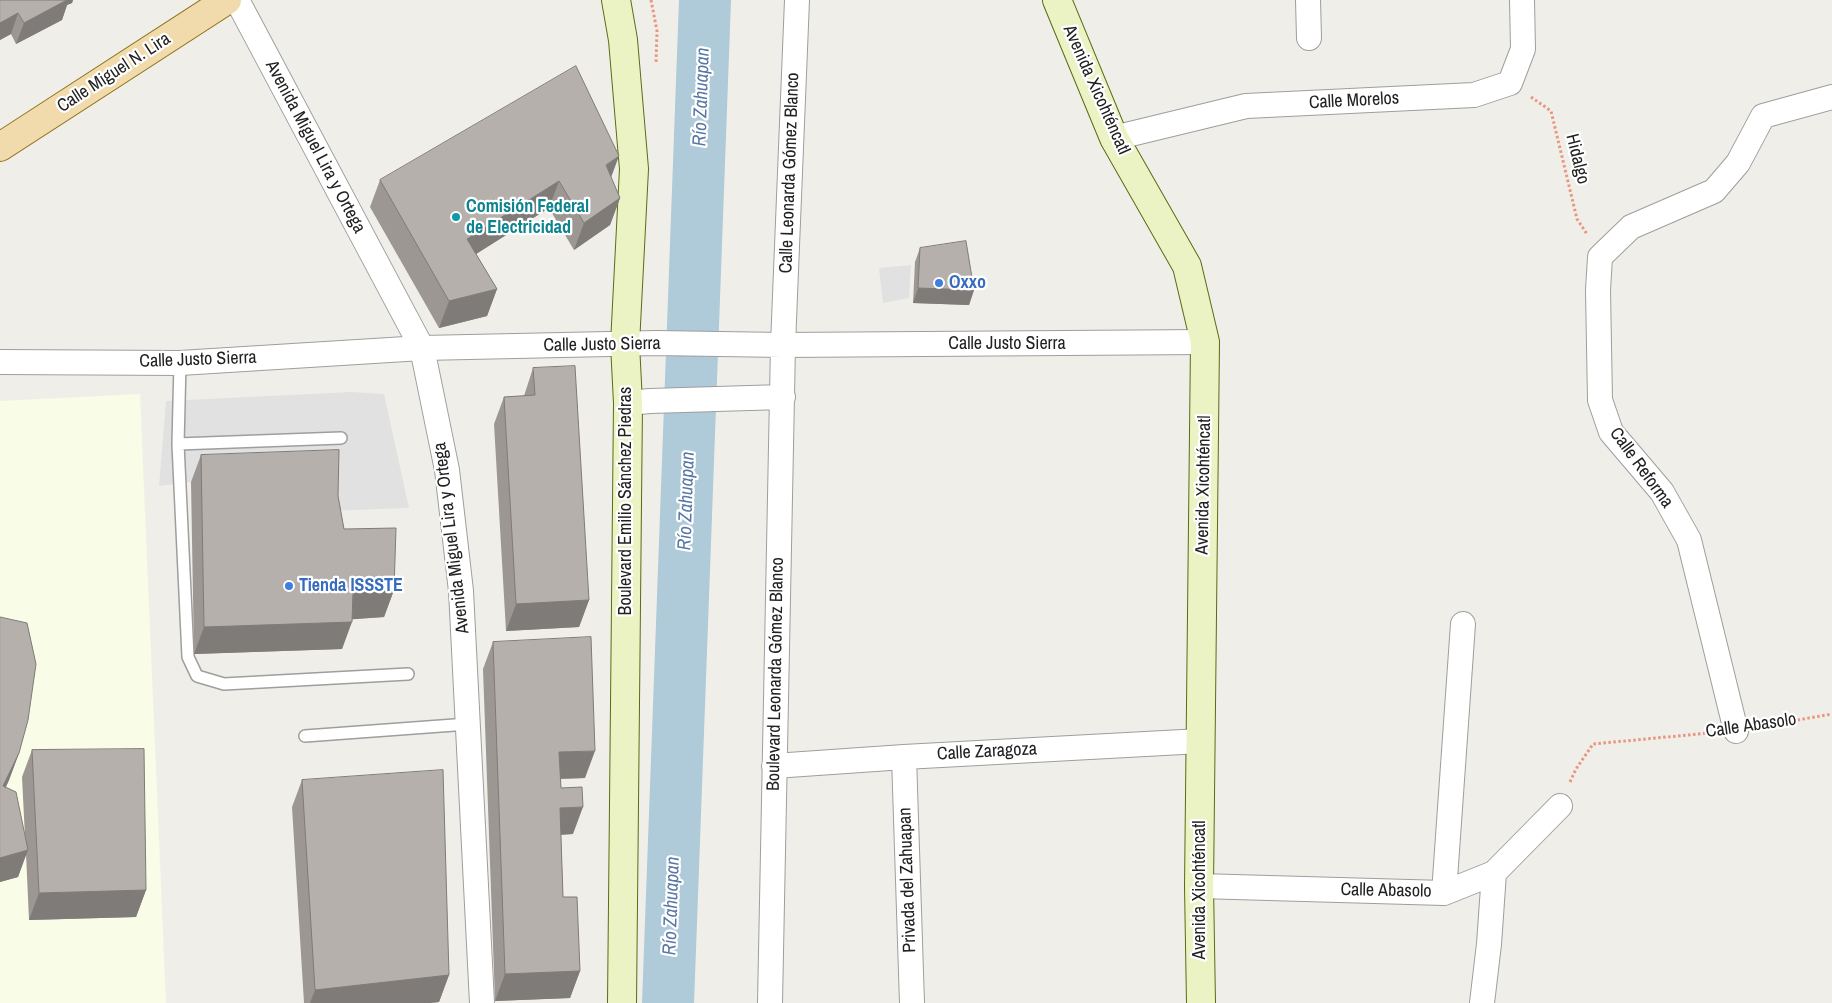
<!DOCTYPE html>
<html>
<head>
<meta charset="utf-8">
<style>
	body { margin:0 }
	canvas { display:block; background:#f0eee8 }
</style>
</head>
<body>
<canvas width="1832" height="1003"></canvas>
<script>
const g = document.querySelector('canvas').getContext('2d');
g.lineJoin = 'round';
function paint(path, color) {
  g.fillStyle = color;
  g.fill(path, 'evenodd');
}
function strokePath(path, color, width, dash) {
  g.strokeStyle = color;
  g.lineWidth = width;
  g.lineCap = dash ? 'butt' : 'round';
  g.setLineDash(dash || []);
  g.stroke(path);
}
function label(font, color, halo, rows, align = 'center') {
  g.font = font + ' "Archivo Narrow",sans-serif';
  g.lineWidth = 4.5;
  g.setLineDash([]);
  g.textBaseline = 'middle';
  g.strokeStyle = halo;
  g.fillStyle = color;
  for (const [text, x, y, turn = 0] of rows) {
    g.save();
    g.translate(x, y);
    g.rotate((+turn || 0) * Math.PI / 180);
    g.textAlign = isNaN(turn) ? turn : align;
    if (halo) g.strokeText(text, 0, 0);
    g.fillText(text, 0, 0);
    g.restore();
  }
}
const education = new Path2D(`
	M140,394L166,1003H0V401Z`);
const parking = new Path2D(`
	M911,265L909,298L883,303L879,268Z
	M351,392L384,394L409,508L328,511L191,482L159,486L166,401Z`);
const river = new Path2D(`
	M668,1003L705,0`);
const path = new Path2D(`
	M651,0L657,31L656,63
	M1531,97L1551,111L1577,219L1587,234
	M1763,726L1832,714
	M1570,782L1576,769L1593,744L1709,733`);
const lane = new Path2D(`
	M180,363L178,444L341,438
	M178,444L188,657L197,676L224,684L408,674
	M305,736L468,724`);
const street = new Path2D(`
	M237,0L422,348L447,470L461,591L482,1003
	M1308,0L1309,38
	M1114,138L1246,106L1474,95L1510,83L1523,49L1522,0
	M0,362L180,363L422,348L656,343L783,345L1205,342
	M628,403L650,401L783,397
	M1736,731L1689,540L1662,492L1611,432L1600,400L1598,290L1600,257L1631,227L1714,191L1738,163L1763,116L1832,97
	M904,757L912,1003
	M774,766L904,757L1201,741
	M1199,886L1444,893L1494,873L1560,806
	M1444,893L1463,624
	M770,1003L783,345L797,0
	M1482,1003L1489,944L1494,873`);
const secondary = new Path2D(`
	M616,0L623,40L634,169L625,344L628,403L622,1003
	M1057,0L1114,138L1187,266L1205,342L1199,886L1201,1003`);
const primary = new Path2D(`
	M0,147L227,0`);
const wall = new Path2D(`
	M0,0H73L72,3L67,5L62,20L16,44L11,34L0,40Z
	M611,178L620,198L610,225L574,250L549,208L476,254L497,289L487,316L439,328L370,207L380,180Z
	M920,248L974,290L969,305L913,303L915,262Z
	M533,368L589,600L579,627L506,631L494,424L504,397L524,396Z
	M201,455L338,496L344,529L394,590L384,617L352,619L342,649L194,654L191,482Z
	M0,617L19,753L9,780L6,787L25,837L22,777L32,750L146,890L136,917L29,920L26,854L18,877L0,882Z
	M493,642L585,778L560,779L561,788L573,834L561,835L563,897L580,971L570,998L495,1001L483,669Z
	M302,780L449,975L439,1002L430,1003H304L292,807Z`);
const shadedWall = new Path2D(`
	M61,0H73L72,3L67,5L62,20L16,44L24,23Z
	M18,13L11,34L0,40V23Z
	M619,156L609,183L606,165Z
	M559,181L549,208L457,266L467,239Z
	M620,198L610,225L574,250L584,223Z
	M918,288L974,290L969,305L913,303Z
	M497,289L487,316L439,328L449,301Z
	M394,590L384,617L343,620L353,593Z
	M589,600L579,627L506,631L516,604Z
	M352,622L342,649L194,654L204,627Z
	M595,751L585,778L549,779L559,752Z
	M19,753L9,780L0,799L3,786Z
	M583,807L573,834L550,835L560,808Z
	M28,850L18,877L0,882V858Z
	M146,890L136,917L29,920L39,893Z
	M580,971L570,998L495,1001L505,974Z
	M449,975L439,1002L430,1003H310L315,990Z`);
const building = new Path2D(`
	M0,0H67L24,23L18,13L0,23Z
	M576,66L619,156L606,165L620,198L584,223L559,181L467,239L497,289L449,301L380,180Z
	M966,241L974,290L918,288L920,248Z
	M575,366L589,600L516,604L504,397L535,395L533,368Z
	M339,450L338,496L344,529L396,528L394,590L353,593L352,622L204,627L201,455Z
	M0,617L27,623L36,664L28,720L19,753L3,786L16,792L28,850L0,858Z
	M591,637L595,751L559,752L561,788L582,787L583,807L560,808L563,897H577L580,971L505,974L493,642Z
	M144,749L146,890L39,893L32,750Z
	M443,770L449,975L315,990L302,780Z`);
const markers = [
	[456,217,5,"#0f9aa8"],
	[939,283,5,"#3f7fe0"],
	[289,586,5,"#3f7fe0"]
];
const streetNames = [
	["Calle Miguel N. Lira",114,73,-33],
	["Avenida Xicohténcatl",1096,90,66],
	["Calle Morelos",1354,101,-3],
	["Avenida Miguel Lira y Ortega",315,147,62],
	["Hidalgo",1577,159,76],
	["Calle Leonarda Gómez Blanco",790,173,-88],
	["Calle Justo Sierra",1007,344],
	["Calle Justo Sierra",602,345,-1],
	["Calle Justo Sierra",198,360,-2],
	["Calle Reforma",1641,468,54],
	["Avenida Xicohténcatl",1204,485,-89],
	["Boulevard Emilio Sánchez Piedras",626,501,-90],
	["Avenida Miguel Lira y Ortega",452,538,-97],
	["Boulevard Leonarda Gómez Blanco",776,674,-89],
	["Calle Abasolo",1751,726,-8],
	["Calle Zaragoza",987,752,-3],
	["Privada del Zahuapan",908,880,-92],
	["Avenida Xicohténcatl",1200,890,-90],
	["Calle Abasolo",1386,891,1]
];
const cultureNames = [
	["Comisión Federal",466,207],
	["de Electricidad",466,228]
];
const shopNames = [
	["Oxxo",949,283],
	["Tienda ISSSTE",299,586]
];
const waterNames = [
	["Río Zahuapan",702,97,-88],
	["Río Zahuapan",687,501,-88],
	["Río Zahuapan",672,906,-88]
];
paint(education, '#f9fce6');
paint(parking, '#e1e1e1');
strokePath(river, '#afcad8', 52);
strokePath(lane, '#9e9e9e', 14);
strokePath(street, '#9e9e9e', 26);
strokePath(secondary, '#596c13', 30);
strokePath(primary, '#8a6f13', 30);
strokePath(path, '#e99680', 3, [2.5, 2.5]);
strokePath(lane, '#fff', 11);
strokePath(street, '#fff', 24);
strokePath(secondary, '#ebf2c4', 28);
strokePath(primary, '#f1daac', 28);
paint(wall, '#9c9793');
paint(shadedWall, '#7f7b78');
paint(building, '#b5b0ab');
strokePath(building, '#7f7b78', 1);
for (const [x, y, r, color] of markers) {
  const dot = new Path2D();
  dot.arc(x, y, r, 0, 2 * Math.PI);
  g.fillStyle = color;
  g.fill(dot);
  strokePath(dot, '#fff', 2);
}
label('18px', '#212121', '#fff', streetNames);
label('bold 18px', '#0d838f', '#fff', cultureNames, 'left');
label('bold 18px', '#366cbe', '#fff', shopNames, 'left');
label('italic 19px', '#5877a5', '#fff', waterNames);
</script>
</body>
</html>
